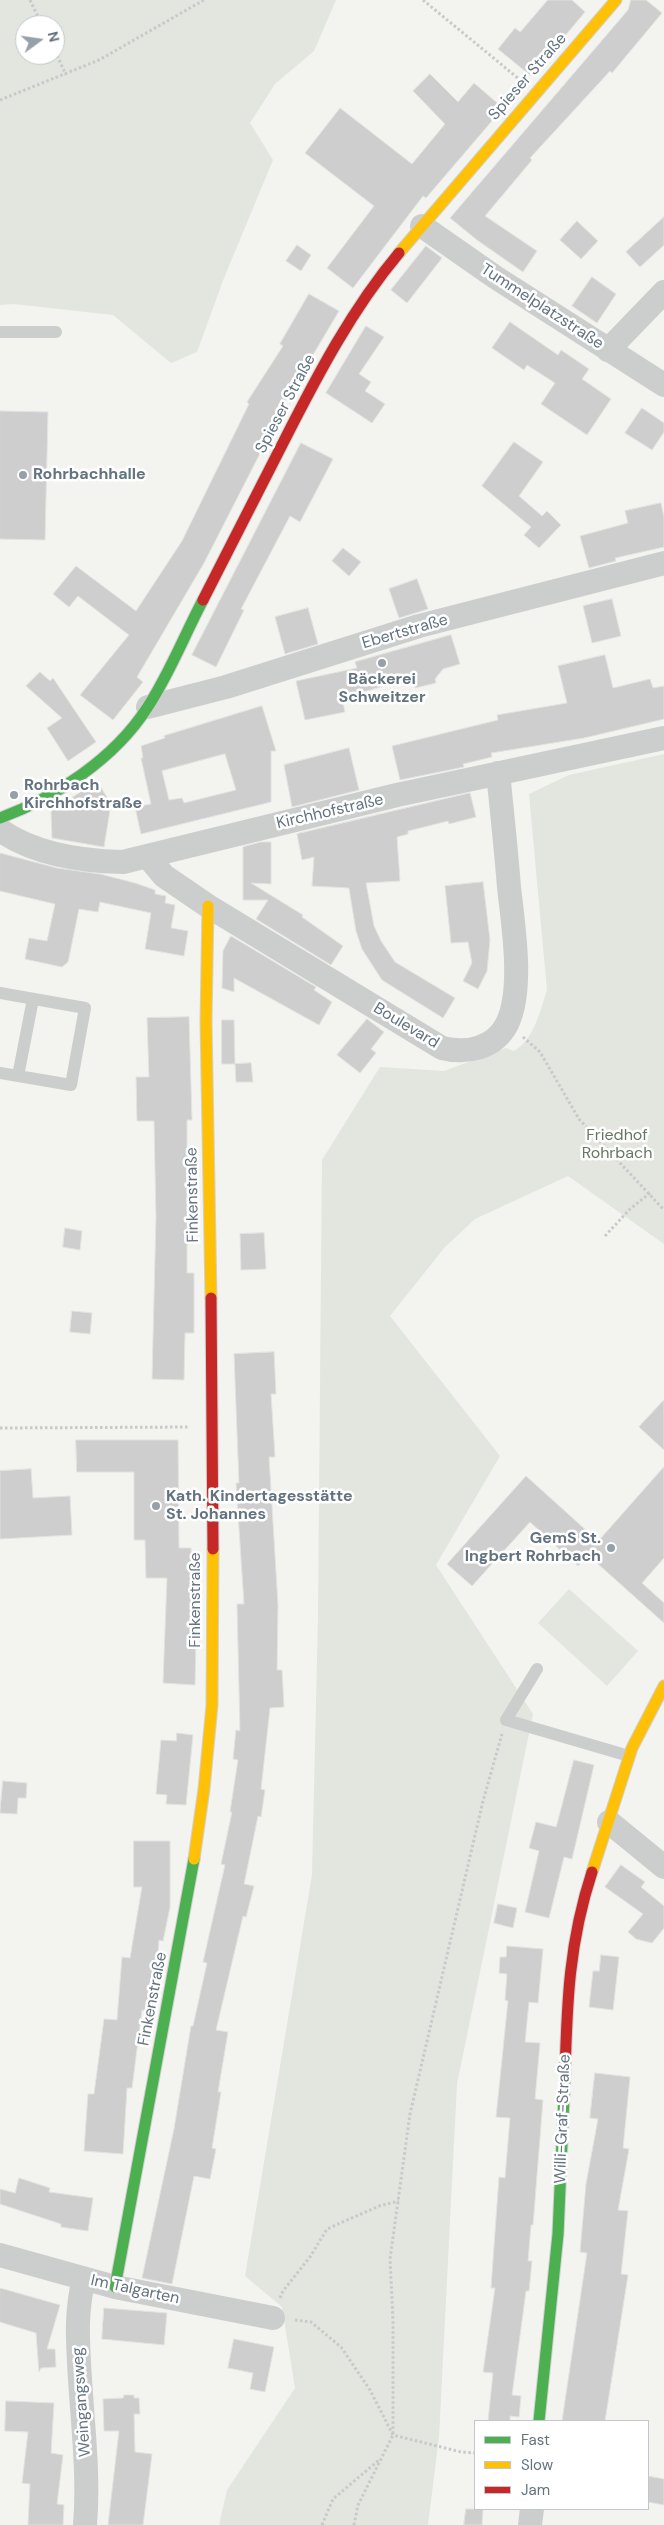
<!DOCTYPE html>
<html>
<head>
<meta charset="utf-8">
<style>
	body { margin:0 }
	#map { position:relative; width:664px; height:2525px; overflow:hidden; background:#f3f3f0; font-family:"DM Sans",sans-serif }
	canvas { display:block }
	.legend { position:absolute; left:474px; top:2420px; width:175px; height:90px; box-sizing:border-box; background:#fff; border:1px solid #c1c7cc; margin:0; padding:6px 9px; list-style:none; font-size:15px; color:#637380 }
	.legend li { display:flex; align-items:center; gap:10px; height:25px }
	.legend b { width:25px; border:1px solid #c1c7cc }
	.north { position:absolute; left:15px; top:15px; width:50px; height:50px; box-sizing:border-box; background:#fff; border:1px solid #c1c7cc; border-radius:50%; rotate:76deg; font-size:14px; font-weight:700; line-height:20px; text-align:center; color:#637380 }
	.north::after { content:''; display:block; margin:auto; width:18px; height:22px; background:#95a0a7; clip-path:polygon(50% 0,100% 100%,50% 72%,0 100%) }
</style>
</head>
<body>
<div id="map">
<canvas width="664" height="2525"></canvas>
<ul class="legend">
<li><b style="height:6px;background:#4caf50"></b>Fast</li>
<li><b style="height:6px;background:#ffc107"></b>Slow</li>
<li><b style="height:6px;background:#c62828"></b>Jam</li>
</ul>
<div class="north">N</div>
</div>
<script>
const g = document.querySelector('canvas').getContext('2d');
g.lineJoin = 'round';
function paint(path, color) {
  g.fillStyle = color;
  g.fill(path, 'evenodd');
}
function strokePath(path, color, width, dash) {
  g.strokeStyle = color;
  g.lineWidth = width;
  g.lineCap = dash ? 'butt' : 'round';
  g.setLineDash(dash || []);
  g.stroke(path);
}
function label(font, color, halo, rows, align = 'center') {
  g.font = font + ' "DM Sans",sans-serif';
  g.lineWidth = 5;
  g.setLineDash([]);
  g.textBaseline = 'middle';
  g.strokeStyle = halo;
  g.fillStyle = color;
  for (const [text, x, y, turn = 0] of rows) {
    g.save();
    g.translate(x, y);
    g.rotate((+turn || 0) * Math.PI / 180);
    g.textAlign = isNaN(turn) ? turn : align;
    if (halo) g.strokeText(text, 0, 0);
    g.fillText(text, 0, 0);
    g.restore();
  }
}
const green = new Path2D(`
	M0,0H336L314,51L275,84L250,123L273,160L224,278L197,352L171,363L113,315L14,304L0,305ZM25,25H55V55H25Z
	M664,754V1244L568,1176L475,1219L445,1247L390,1316L500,1456L436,1565L533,1714L457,2084L439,2437L428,2525H219L227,2490L295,2388L282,2307L245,2276L312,1875L318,1617L322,1160L380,1067L444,1071L506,1048L514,1051C534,1040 540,1011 547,990L529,794L569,775Z
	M569,1589L638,1651L607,1686L538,1623Z`);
const building = new Path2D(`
	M548,0H572L585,12L531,76L498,49L515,28L520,32Z
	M631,0H646L662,13L612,73L610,71L530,158L532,160L485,216L537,251L523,272L477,240L450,218L628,10Z
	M430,74L458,102L474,83L503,108L426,198L423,196L353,288L327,268L374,206L305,153L340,108L412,164L445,124L413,91Z
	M664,217V245L640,267L626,252Z
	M577,221L598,241L581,259L560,240Z
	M297,245L311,255L301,271L286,261Z
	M426,246L442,258L407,303L391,290Z
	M592,277L616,294L597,323L572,306Z
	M309,294L339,311L270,427L273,428L204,563L137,677L143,682L113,720L80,695L129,635L78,596L69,607L53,594L76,566L136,611L182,541L249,404L247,402L283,346L280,344Z
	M510,322L558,355L561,350L589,369L582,379L611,399L587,435L541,404L555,383L527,365L524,370L492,348Z
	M366,326L384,337L359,374L371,382L365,391L385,404L372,423L326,393Z
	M642,408L664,423V432L652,450L625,433Z
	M0,411L48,412L45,540L0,539Z
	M514,442L543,462L519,496L542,516L547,511L561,525L539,548L524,535L531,527L482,486Z
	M301,443L333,459L300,522L290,516L241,609L244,610L216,667L192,655Z
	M661,503L664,517V547L615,558L616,561L589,568L580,536L628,523L625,511Z
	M343,548L361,562L349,576L332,561Z
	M417,579L428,609L399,618L389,589Z
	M612,599L621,636L592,643L583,606Z
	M308,608L318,644L285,654L275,617Z
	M451,635L460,664L443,669L435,679L436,683L415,688L412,678L342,698L345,712L305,720L296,681L357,668L355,662Z
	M605,655L613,688L650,679L653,688L664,686V719L584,738L491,753L492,757L463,764L464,767L400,780L392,746L498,720L497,715L567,703L558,666Z
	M40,672L50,681L53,678L96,742L68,761L47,728L62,718L26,686Z
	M262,706L276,751H271V802L141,834L135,807L151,804L141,758H143L141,746L165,738L164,736ZM225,754L236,790L184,803L182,798L169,800L162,771Z
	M349,748L359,790L292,807L284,765Z
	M97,781L111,804L104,847L52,838L51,812Z
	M470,793L476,817L449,824L448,821L408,831V834L397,837L400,881L366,883L374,926L381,941L395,962L455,998L443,1018L382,980L362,949L356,931L349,888L312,886L314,857L302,860L297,834Z
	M261,842H271V884L251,883L303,915L302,917L343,946L331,965L256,919L268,900H243V847Z
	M0,853L57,868L100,874L135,883L155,890V894L166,896L165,903L175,905L171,928L188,931L184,956L145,949L151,913L100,902L98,912L79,909L68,962L62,967L25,959L29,938L47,941L55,904L0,891Z
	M483,882L490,940L487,971L478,989L463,981L472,963L468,942L451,943L445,886Z
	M231,936L316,987L314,990L332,1002L319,1025L234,978V992L222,988L223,951Z
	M189,1017L192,1120H187V1273H194V1333H185L184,1380L152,1379L156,1217L154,1121H137L136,1077H149L147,1018Z
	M367,1019L384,1032L371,1049L376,1053L360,1073L337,1055Z
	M222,1020H234L235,1064H222Z
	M251,1063L253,1082H236L235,1064Z
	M65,1228L82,1231L80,1250L63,1247Z
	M264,1233L266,1269L241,1270L240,1234Z
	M72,1311L92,1313L90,1334L70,1332Z
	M274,1352L276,1394H271L275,1457H269L278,1605L277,1670H282L284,1707L270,1708L261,1789L265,1790L261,1817L258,1816L244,1884L254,1886L246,1917L243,1916L216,2030L228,2032L218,2092H221L212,2148L216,2149L210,2179L194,2176L172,2284L142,2278L174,2129L191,2026H193L207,1963L203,1962L225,1865L221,1864L232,1812H230L238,1760L233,1759L236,1730L240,1731L237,1604H244L236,1483H239L234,1354Z
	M664,1400V1450L639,1427Z
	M76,1440H178L179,1548H191L192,1590H197L195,1685L163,1683L167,1578H146L145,1540H134V1472H77Z
	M664,1467V1558L642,1583L664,1603V1623L588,1555L578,1566L530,1522L472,1586L447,1564L526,1476L598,1541Z
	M31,1469L33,1498L70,1496L72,1535L0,1539V1471Z
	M177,1733L193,1735L186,1805L166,1804L167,1795L156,1794L161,1740L176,1741Z
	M574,1760L594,1765L572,1859L564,1857L549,1918L525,1912L539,1851L529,1848L536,1822L556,1827Z
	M3,1781L27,1783L26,1798H18L17,1814L0,1813Z
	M134,1841H170V1907L163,1941L159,1940L155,1987H151L149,2011L142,2010L132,2088H127L123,2154L84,2151L88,2094H94L104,2019L117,2020L122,1957L130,1958L142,1887H134Z
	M621,1865L645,1882L641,1887L664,1906V1928L652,1943L636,1939L628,1932L643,1914L605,1887Z
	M498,1904L517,1908L513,1928L494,1923Z
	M507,1946L543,1949L538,2003L529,2002L525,2042L540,2043L535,2099L543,2100L533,2225H531L528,2261H532L529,2291H526L512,2395L521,2396L519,2417L510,2416V2421H488L493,2373L483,2372L495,2288H491L499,2177L505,2178L510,2118L496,2117L508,2001L505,2000L507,1974L499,1973L500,1957H506Z
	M601,1955L619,1957L613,2010L589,2007L593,1971H599Z
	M595,2073L630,2077L623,2148L629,2149L618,2210L628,2211L621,2274L628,2275L605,2421H562L587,2253L580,2252L586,2184L598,2119L590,2118Z
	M19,2178L50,2188L49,2192L93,2198L88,2231L61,2227V2224L0,2204V2189L15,2193Z
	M0,2288L60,2305L47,2349H55L56,2367L41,2368L39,2372L36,2333L0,2322Z
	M104,2308L167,2313L164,2345L102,2339Z
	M234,2339L274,2347L265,2392L250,2389L253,2373L228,2368Z
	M124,2395H134V2398H139L140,2414H134L135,2452L152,2454L143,2525H108L119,2431H104L103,2399L123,2398Z
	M6,2401L54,2403L51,2453L63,2455L57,2504L64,2505L63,2525H28L30,2484L22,2483L28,2432L5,2431Z
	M648,2476L664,2479V2505L648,2502Z
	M466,2509H483L482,2525H464Z`);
const path = new Path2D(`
	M30,0L42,25
	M423,0L519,79
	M55,51L66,75
	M0,100L99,60L204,0
	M523,1037L540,1052L579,1119L664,1210
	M605,1236L630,1209L650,1193
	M0,1428L189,1427
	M280,2298L283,2291L310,2257L327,2229L379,2206L399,2201
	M295,2320L311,2322L341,2347L370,2390L393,2435L461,2452L475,2453
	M322,2525L333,2499L379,2460
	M354,2525L358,2505L393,2435V2320L390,2259L410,2114L483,1801L502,1734`);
const lane = new Path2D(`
	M0,332H56
	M0,993L85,1008L71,1085L0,1073
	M18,1076L33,999
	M537,1669L506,1720L629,1756`);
const street = new Path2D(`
	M422,226L495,277L664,385
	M608,350L664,292
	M148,707L226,687L419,626L664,563
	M0,830C34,854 83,861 123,862L397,795L664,738
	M148,857L164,876L208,906L442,1048C466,1054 494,1049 507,1024C524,989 513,925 509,887C506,849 502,811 498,773
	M609,1822L664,1867
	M0,2255L115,2287L273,2318
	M84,2279C75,2313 78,2345 80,2379C83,2428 89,2476 85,2525
	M530,2525L532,2509`);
const fast = new Path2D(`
	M0,818C55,798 115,758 147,708C169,675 184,636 203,600
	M115,2287L194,1859
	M539,2421L558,2234L565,2074`);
const slow = new Path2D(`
	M399,253L616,0
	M208,906L206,1021L211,1298
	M194,1859L204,1789L212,1705L213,1549
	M592,1872L632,1748L664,1686`);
const jam = new Path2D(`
	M203,600C230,547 257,494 284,441C317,376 352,309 399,253
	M211,1298L213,1549
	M565,2074C567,2002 569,1942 592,1872`);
const markers = [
	[23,475,5,"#95a0a7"],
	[382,663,5,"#95a0a7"],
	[14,795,5,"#95a0a7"],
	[156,1506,5,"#95a0a7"],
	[611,1548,5,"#95a0a7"]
];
const streetNames = [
	["Spieser Straße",528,77,-49],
	["Tummelplatzstraße",542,307,33],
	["Spieser Straße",286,404,-62],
	["Ebertstraße",405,632,-16],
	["Kirchhofstraße",330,812,-13],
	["Boulevard",406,1026,31],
	["Finkenstraße",193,1195,-91],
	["Finkenstraße",196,1600,-90],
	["Finkenstraße",153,1999,-79],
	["Willi-Graf-Straße",563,2119,-88],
	["Im Talgarten",135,2290,12],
	["Weingangsweg",82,2402,-94]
];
const poiNames = [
	["Rohrbachhalle",33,475],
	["Bäckerei",382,680,"center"],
	["Schweitzer",382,698,"center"],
	["Rohrbach",24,786],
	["Kirchhofstraße",24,804],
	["Kath. Kindertagesstätte",166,1497],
	["St. Johannes",166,1515],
	["GemS St.",601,1539,"right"],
	["Ingbert Rohrbach",601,1557,"right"]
];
const parkNames = [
	["Friedhof",617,1136],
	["Rohrbach",617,1154]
];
paint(green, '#e2e6de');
paint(building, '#cdcecd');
strokePath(building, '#e2e2e0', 1);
strokePath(fast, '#cfd1d0', 13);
strokePath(slow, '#cfd1d0', 13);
strokePath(jam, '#cfd1d0', 13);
strokePath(path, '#c8c9ca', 3, [2.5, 2.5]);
strokePath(lane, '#cccdcd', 12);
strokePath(street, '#cccdcd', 24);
strokePath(fast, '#4caf50', 11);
strokePath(slow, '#ffc107', 11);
strokePath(jam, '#c62828', 11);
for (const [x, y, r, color] of markers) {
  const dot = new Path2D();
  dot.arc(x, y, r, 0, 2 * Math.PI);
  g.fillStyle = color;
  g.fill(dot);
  strokePath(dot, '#fff', 2);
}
label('16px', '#637380', '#fff', streetNames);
label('bold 16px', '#637380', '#fff', poiNames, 'left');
label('16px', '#657861', '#fff', parkNames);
</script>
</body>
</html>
